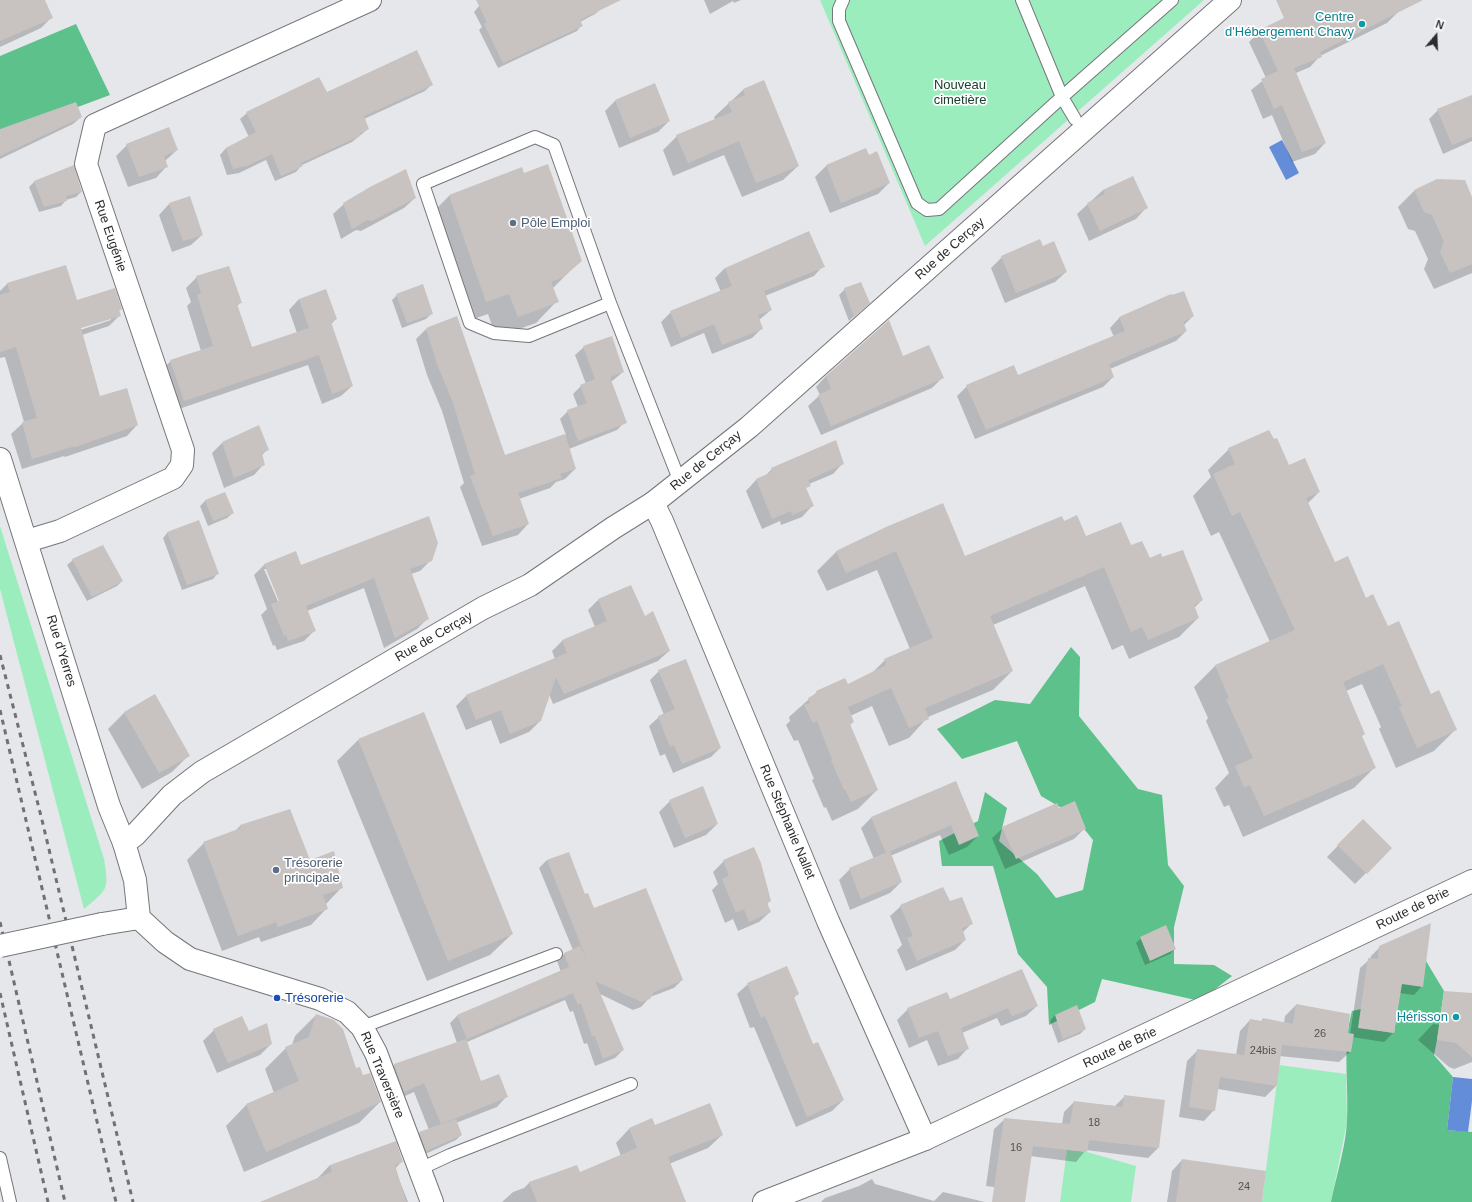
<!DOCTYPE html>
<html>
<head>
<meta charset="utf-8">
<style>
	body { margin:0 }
	#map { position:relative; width:1472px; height:1202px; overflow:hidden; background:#e5e7eb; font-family:Helvetica,sans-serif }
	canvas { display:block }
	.north { position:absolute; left:1416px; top:16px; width:40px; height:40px; -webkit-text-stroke:3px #fff; paint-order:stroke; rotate:19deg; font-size:11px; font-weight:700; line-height:16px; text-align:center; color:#2b2c2d }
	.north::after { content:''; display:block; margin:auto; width:14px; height:18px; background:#2b2c2d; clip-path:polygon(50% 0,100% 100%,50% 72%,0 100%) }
</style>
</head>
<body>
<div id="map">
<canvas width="1472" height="1202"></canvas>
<div class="north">N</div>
</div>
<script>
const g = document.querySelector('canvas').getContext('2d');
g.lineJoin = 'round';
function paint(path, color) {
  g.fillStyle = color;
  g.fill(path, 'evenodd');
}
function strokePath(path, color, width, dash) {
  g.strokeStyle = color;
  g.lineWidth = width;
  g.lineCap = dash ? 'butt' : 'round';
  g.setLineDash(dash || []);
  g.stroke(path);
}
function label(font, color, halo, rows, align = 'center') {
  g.font = font + ' Helvetica,sans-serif';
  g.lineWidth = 3.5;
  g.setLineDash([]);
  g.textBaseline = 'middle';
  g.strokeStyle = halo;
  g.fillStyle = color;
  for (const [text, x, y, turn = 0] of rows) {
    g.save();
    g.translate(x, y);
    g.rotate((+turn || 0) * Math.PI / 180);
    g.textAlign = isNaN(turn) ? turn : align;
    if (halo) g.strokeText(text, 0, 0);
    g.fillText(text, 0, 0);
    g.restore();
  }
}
const green = new Path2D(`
	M820,0H1204L925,246Z
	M0,526L104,859C109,890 108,889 84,909L0,589Z
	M1279,1065L1346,1074L1347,1122L1331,1202H1262Z
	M1067,1150L1087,1152L1136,1166L1131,1202H1060Z`);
const forest = new Path2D(`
	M76,24L110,95L0,136V56Z
	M1071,647L1080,657L1079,716L1138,789L1162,795L1168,865L1184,886L1174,927V964L1214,965L1232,976L1200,1001L1102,979L1095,1002L1049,1025L1047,987L1018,954L993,866H942L939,841L978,821L985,792L1007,808L999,841L1037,874L1056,898L1083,890L1093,840L1072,814L1041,796L1017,741L962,759L937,729L995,700L1030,704Z
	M1422,961H1426L1444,991L1437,1040L1434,1055L1453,1077L1447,1130L1472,1132V1202H1331C1336,1177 1346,1146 1347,1121C1349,1084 1342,1048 1352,1011L1361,1009L1370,1029L1394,1033L1401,984Z`);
const water = new Path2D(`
	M1282,140L1299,173L1286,180L1269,147Z
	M1453,1077L1472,1079V1101L1468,1132L1447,1130Z`);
const shadow = new Path2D(`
	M0,0H44L52,17L41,28L0,47Z
	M493,0H597L601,9L595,14L580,22L582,25L577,31L498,68L479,30L482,27L474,12L479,6Z
	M704,0H741L734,3L733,1L710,14Z
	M1321,0H1391L1398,12L1387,23L1320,56L1310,67L1296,73L1325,143L1315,154L1292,162L1272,115L1263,119L1251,90L1266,78L1249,42L1260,31Z
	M763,82L798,166L783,180L742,197L724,155L673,176L663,150L677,136L715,120L714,117L743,90Z
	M431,85L425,91L364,119L368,129L352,142L302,165L296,172L275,181L266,160L239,173L227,175L220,155L226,148L249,137L240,119L247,113L326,93Z
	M1472,96V141L1443,154L1429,119L1438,110Z
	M616,100L669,121L658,132L619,148L605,111Z
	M75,104L81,117L73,124L0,159V129Z
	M127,145L177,150L165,161L166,167L156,178L128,187L116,156Z
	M73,166L81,192L76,197L66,200L61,206L39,212L29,187L34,182Z
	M826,166L889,183L878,194L830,213L815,177Z
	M524,174L580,261L553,288L557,301L536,323L496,337L488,314L465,322L428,217L449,196Z
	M1133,177L1146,208L1136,219L1089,241L1077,214L1103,190Z
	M1414,191L1472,200V273L1434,289L1424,269L1428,259L1415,231L1408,229L1398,207Z
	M415,198L404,208L361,231L356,230L341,239L333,214L344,204Z
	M169,204L202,235L191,245L172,252L159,215Z
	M1043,248L1066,272L1055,282L1005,303L991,268L1002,257Z
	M823,266L814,276L765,296L771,310L759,320L762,328L752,338L712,354L704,333L671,347L661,322L671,312L721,292L715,278L725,268Z
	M197,277L240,303L237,306L252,348L297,333L289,310L299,299L336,319L331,324L352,386L341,396L322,404L308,365L173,411L160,371L171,361L201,351L187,306L191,302L186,288Z
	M8,283L77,301L121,309L119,311L120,315L109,326L82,335L99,397L137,425L127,436L65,457L64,456L22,469L11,434L24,422L5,357L0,358V291ZM111,318V320L77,331L76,329Z
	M845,289L863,308L849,321L839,295Z
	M397,295L431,314L426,319L402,328L392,300Z
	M1193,316L1183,326L1186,331L1176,341L1110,369L1113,377L1103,387L975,439L957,396L967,386L1018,376L1114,337L1110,328L1120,317Z
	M426,329L505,456L566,435L560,419L568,411L578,407L573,394L581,386L586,384L575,355L584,347L623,372L611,382L625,422L617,430L569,449L575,469L565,479L556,482L550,488L519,499L528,524L518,535L482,546L460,487L464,483L442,411L427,375L416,339Z
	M902,357L942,378L932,388L821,435L808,406L820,395L816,387L826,376Z
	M222,443L267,450L261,456L264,464L254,475L224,488L212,453Z
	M1229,449L1289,467L1319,492L1308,503L1334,563L1366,599L1387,627L1430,695L1455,730L1434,751L1396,768L1379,729L1381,727L1362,684L1346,691L1361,737L1374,768L1354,788L1243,837L1229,805L1224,807L1215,788L1229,773L1206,721L1208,718L1194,687L1215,666L1270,642L1219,532L1211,536L1193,496L1211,477L1208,470Z
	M843,463L833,474L809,484L805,490L812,506L802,517L781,525L780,521L762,529L746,491L756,480L764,477L772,469Z
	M206,500L233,513L227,518L208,526L200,506Z
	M1064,522L1086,537L1131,547L1150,560L1161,559L1202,600L1194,608L1198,618L1179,637L1129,659L1123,645L1112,650L1085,586L993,625L1012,671L993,690L928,717L909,738L889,746L872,706L850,716L853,722L850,725L877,790L858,809L832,821L826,807L824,808L812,780L814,779L798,740L794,741L786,725L790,721L789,717L817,692L848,685L871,674L885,660L910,649L877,570L827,591L817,571L836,552L886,528L964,558Z
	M168,532L218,573L213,579L182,590L163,538Z
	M296,553L301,566L431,560L420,571L411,574L428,618L417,629L384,648L364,588L307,611L315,630L304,641L277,650L275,645L273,646L261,615L267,609L254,575L264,565ZM264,569H267L281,605L280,606Z
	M73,560L122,581L117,586L87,601L67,565Z
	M598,600L644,617L669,651L658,661L553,704L549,694L540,721L529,732L500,744L491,720L466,730L456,706L467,695L555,659L552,651L562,641L595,627L588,610Z
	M659,671L720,748L711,757L673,773L665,754L660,756L649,726L659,717L664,715L650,680Z
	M154,695L189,755L172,772L142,789L108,729L124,713Z
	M358,740L512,934L490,955L427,981L337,761Z
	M956,782L978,836L967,847L949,855L940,835L890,856L901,882L890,893L850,910L839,880L850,869L874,859L861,828L871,818Z
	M670,801L717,824L706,835L674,848L659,812Z
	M1058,809L1085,828L1074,839L1005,869L992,838L1003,828Z
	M290,810L309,861L342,887L326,904L327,908L311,925L261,942L259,937L222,951L187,860L204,843L234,832L240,826Z
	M1363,820L1391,848L1355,884L1327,857Z
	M568,853L584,895L594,910L682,980L674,988L650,997L641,1007L633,1010L600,994L623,1050L615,1058L595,1066L587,1043L584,1044L573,1011L570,1012L565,1000L467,1042L481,1083L506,1097L497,1107L456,1123L461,1135L456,1140L421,1156L414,1138L420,1133L429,1130L414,1092L394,1101L384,1075L394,1065L457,1043L450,1023L458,1015L561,972L557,961L565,953L573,950L539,868L547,860Z
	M724,861L770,901L766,905L770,912L759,922L738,931L733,919L725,923L712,890L718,884L713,872Z
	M949,903L972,923L962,933L965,940L955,950L906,971L897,950L902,945L890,916L901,906Z
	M1141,938L1175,949L1170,954L1145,965L1136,943Z
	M1380,947L1422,986L1414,995L1399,993L1393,1033L1384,1042L1352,1037L1350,1052L1339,1062L1279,1056L1276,1086L1265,1097L1218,1089L1214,1110L1204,1121L1179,1117L1187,1061L1198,1050L1236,1055L1240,1031L1250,1020L1284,1023L1285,1016L1296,1005L1350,1035L1360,968L1370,959L1371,956Z
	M748,984L797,994L794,998L813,1045L843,1100L832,1111L796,1127L754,1027L750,1028L737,994Z
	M950,1001L1037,1006L1026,1016L1001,1026L997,1018L962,1033L968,1048L958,1059L938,1066L927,1040L909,1048L897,1020L908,1009Z
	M1076,1007L1085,1029L1080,1034L1058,1043L1050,1021L1055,1015Z
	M316,1015L380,1102L359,1123L244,1172L226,1126L247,1104L274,1093L265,1069L286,1048L292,1045L295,1036Z
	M1433,1024L1472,1029V1062L1454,1069L1449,1067L1418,1040Z
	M214,1030L248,1032L271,1044L260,1055L217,1073L203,1041Z
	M1125,1096L1158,1148L1148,1158L1086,1150L1076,1162L1030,1156L1017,1190L986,1186L994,1129L1005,1119L1062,1124L1064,1112L1074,1102L1115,1106Z
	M654,1126L722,1135L708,1148L669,1164L685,1202H502L513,1192L524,1188L530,1182L579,1173L621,1156L616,1143L629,1129Z
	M1182,1160L1261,1202H1167L1172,1171Z
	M402,1161L395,1169L408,1202H273L317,1179L330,1165Z
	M872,1179L875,1184L934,1201L943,1192L985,1202H821L825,1198L859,1186Z`);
const building = new Path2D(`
	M0,0H45L53,18L0,41Z
	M476,0H621L580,20L583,26L503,63L484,24L487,22Z
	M1276,0H1423L1320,52L1322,57L1294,68L1326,143L1302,152L1282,105L1274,109L1261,79L1278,71L1259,30L1284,18Z
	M417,50L433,85L364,116L369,129L359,134L360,136L301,163L303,166L281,176L272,154L245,167L244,166L233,169L226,148L256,132L246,112L319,77L327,92Z
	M764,80L799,166L756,183L739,141L688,163L676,135L732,112L728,102L745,95L743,89Z
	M655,83L670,121L630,138L615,100Z
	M1472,95V137L1452,145L1437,109Z
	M76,102L82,117L0,156V129Z
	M169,127L178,150L164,156L168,167L139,177L126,144Z
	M866,148L869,155L877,151L890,183L841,203L826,165Z
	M548,164L582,261L563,277L551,282L559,302L518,317L509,294L486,302L449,195L522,167L524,173Z
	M74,165L82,192L66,196L67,201L44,207L34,181Z
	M406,169L416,198L372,221L367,220L352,229L343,203L370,187Z
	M1133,176L1148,208L1100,231L1087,203L1105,194L1103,190Z
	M1437,179L1465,180L1472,197V264L1450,273L1440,252L1444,242L1432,215L1424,212L1414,190Z
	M190,196L203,235L183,241L169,203Z
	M809,231L825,267L764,291L772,310L758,315L763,329L722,345L714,324L681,338L670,311L732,286L725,268Z
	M1040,239L1043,246L1054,241L1067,272L1016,293L1001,256Z
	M66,265L77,300L115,288L122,309L119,310L121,316L81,328L100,396L127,388L138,425L75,447V446L32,459L22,422L37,418L16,347L0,352V295L10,292L7,283Z
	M229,266L242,303L237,304L252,347L309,328L299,299L326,289L337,319L331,322L353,386L332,394L319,355L184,401L170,360L213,346L197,295L201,293L196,276Z
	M861,282L870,303L854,317L844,288Z
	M423,284L433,314L407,323L396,294Z
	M1184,291L1194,316L1183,322L1187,331L1109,364L1114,377L986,430L966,385L1014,365L1018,375L1125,331L1119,317L1171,294L1172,295Z
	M457,316L505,455L565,434L576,469L560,474L562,478L518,493L529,524L493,536L470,476L475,474L452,400L437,364L426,328Z
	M889,320L903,356L929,345L944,378L831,426L818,395L831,389L826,376Z
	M612,336L624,372L610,377L627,423L578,441L567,410L587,403L580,385L595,379L583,346Z
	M259,425L269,450L262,453L265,465L234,478L222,442Z
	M1269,430L1274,439L1277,438L1289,465L1305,458L1320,492L1306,498L1335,562L1348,556L1366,598L1373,594L1388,626L1399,621L1431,694L1439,690L1457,730L1417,748L1399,707L1402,706L1383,664L1343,682L1365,734L1362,736L1376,768L1264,816L1250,785L1244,787L1235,766L1253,758L1226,699L1229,698L1215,665L1295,630L1240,512L1232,516L1213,474L1235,464L1228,448Z
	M836,440L844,464L808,480L811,486L806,488L814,506L792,515L791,511L772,519L756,479L772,472L771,468Z
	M225,492L234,513L213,521L205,500Z
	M943,503L965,556L1062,516L1064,521L1077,515L1086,536L1121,522L1131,545L1142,541L1150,558L1161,553L1162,557L1183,550L1203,600L1194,605L1199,618L1148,640L1142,627L1131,632L1104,567L990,616L1013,671L925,708L929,719L909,728L891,688L848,707L854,722L850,724L878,790L851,802L845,789L844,790L831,760L832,759L817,721L813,723L804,705L810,703L808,698L817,693L816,691L845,678L848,684L886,665L884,659L933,638L896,551L846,573L836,551L886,527Z
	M429,516L438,543L432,561L410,569L429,619L395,638L374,578L306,606L316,631L288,641L286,635L284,636L271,604L279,601L264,564L296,551L301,565Z
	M199,520L219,574L187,585L167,532Z
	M103,545L123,581L92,597L72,559Z
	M631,585L645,616L653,611L670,651L564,694L556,677L541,721L510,734L501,710L476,720L466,695L567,653L562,640L607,621L598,599Z
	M686,659L721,748L682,764L674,745L670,747L658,716L675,709L658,670Z
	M155,694L190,756L159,773L124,712Z
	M424,712L513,934L448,961L358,739Z
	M956,781L979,836L959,845L951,825L886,853L871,817Z
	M703,786L718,824L685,838L669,800Z
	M1075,801L1086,829L1016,859L1002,827L1057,803L1059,808Z
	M290,809L310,860L334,851L343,888L323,895L328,909L278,927L276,922L238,936L203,842L241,828L240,825Z
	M1363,819L1392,848L1367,874L1337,845Z
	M754,847L761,863L771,901L767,903L771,912L749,922L744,909L736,913L722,879L729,876L723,860Z
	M890,851L902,882L861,899L849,868Z
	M569,852L585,894L588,893L594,908L646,888L683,980L654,992L650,999L642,1002L595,981L624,1050L603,1059L595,1036H592L581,1003L578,1005L573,993L467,1039L457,1015L569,967L564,953L580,946L587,960L547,860Z
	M943,887L950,901L962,897L973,924L962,928L966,940L917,961L907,938L913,936L900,905Z
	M1431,923L1423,987L1402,984L1394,1033L1358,1028L1368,958L1378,959L1379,946Z
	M1166,925L1176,949L1150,961L1140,937Z
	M787,966L799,994L794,997L813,1044L818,1042L844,1100L807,1117L765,1016L761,1018L747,983Z
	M1022,969L1038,1006L1012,1016L1008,1008L961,1028L969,1049L948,1056L938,1031L919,1038L907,1008L947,992L950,999Z
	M1444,991L1472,993V1057L1456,1043L1437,1040Z
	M1296,1004L1350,1014L1348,1033L1354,1034L1351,1052L1282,1045L1277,1086L1220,1077L1215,1111L1189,1107L1197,1049L1244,1055L1250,1019L1261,1021L1263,1018L1293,1024Z
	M1077,1005L1086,1029L1063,1039L1055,1015Z
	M316,1014L334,1020L343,1029L356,1068L360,1067L363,1075L370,1073L381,1102L266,1152L246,1104L299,1081L285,1047L309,1037Z
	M242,1016L249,1031L267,1023L272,1044L228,1063L213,1029Z
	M466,1039L481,1081L499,1074L508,1097L441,1124L424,1083L404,1092L394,1064Z
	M1124,1095L1165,1100L1159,1148L1089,1140L1087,1152L1033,1146L1025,1202H992L1004,1118L1070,1124L1074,1101L1123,1107Z
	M710,1103L723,1135L668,1157L686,1202H537L529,1182L577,1165L580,1172L637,1148L629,1128L652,1118L655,1125Z
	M456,1119L462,1135L426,1151L419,1132Z
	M396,1141L403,1162L395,1165L406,1202H260L332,1172L330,1165Z
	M1182,1159L1266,1171L1262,1202H1176Z`);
const lane = new Path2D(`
	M843,0L839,9V21L917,203L927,210L939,209L1062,97L1172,0
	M1022,0L1062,97L1075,119
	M610,303L529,336L494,333L470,323L423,184L535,137L554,145L610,303L680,482
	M362,1027L556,954
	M0,1158L10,1202
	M420,1169L450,1155L631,1084`);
const street = new Path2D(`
	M0,459L109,806L124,843
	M653,503L662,521L828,921L925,1139
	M27,541L60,531L173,478L182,465L183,450L86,164L95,125L370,0
	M102,924L139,918`);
const secondary = new Path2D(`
	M432,1202L376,1053L362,1027L347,1012L320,999L190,959L165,942L139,918L135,880L124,843L135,835L172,795L202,772L483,608L530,585L613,528L653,503L749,427L1230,0
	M764,1202L925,1139L1472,881`);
const rail = new Path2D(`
	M0,655L42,820L133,1202
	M0,710L116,1202
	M0,922L65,1202
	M0,993L48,1202`);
const streetBridge = new Path2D(`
	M0,946L102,924`);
const markers = [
	[1362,24,4,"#0f9aa8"],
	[513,223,4,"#5c6f8a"],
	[276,870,4,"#5c6f8a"],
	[277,998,4,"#1a4fb4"],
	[1456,1017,4,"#0f9aa8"]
];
const numberNames = [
	["26",1320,1034],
	["24bis",1263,1051],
	["18",1094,1123],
	["16",1016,1148],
	["24",1244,1187]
];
const cultureNames = [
	["Centre",1354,17],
	["d'Hébergement Chavy",1354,32],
	["Hérisson",1448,1017]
];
const parkNames = [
	["Nouveau",960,85],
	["cimetière",960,100]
];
const serviceNames = [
	["Pôle Emploi",521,223],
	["Trésorerie",284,863],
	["principale",284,878]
];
const streetNames = [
	["Rue Eugénie",110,236,71],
	["Rue de Cerçay",950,249,-41],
	["Rue de Cerçay",706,461,-39],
	["Rue de Cerçay",434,637,-30],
	["Rue d'Yerres",61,651,73],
	["Rue Stéphanie Nallet",787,822,67],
	["Route de Brie",1413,909,-26],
	["Route de Brie",1120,1048,-25],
	["Rue Traversière",382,1075,67]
];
const transitNames = [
	["Trésorerie",285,998]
];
paint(green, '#9cedbe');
paint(forest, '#5cc18b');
paint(water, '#648dd9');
paint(shadow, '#0003');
paint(building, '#c8c3c1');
strokePath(lane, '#75767a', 14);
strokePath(street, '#75767a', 24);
strokePath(secondary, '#75767a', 24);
strokePath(lane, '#fff', 12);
strokePath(street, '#fff', 22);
strokePath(secondary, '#fff', 22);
strokePath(rail, '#6f7173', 3, [5, 5]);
strokePath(streetBridge, '#75767a', 24, []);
strokePath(streetBridge, '#fff', 22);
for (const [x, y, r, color] of markers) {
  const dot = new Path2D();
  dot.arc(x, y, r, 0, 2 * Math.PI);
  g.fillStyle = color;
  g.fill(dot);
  strokePath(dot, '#fff', 1.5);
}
label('11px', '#525252', null, numberNames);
label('13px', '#0d838f', '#fff', cultureNames, 'right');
label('13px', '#17412b', '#fff', parkNames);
label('13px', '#4e5e75', '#fff', serviceNames, 'left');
label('13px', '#2b2c2d', '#fff', streetNames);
label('13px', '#164399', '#fff', transitNames, 'left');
</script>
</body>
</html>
